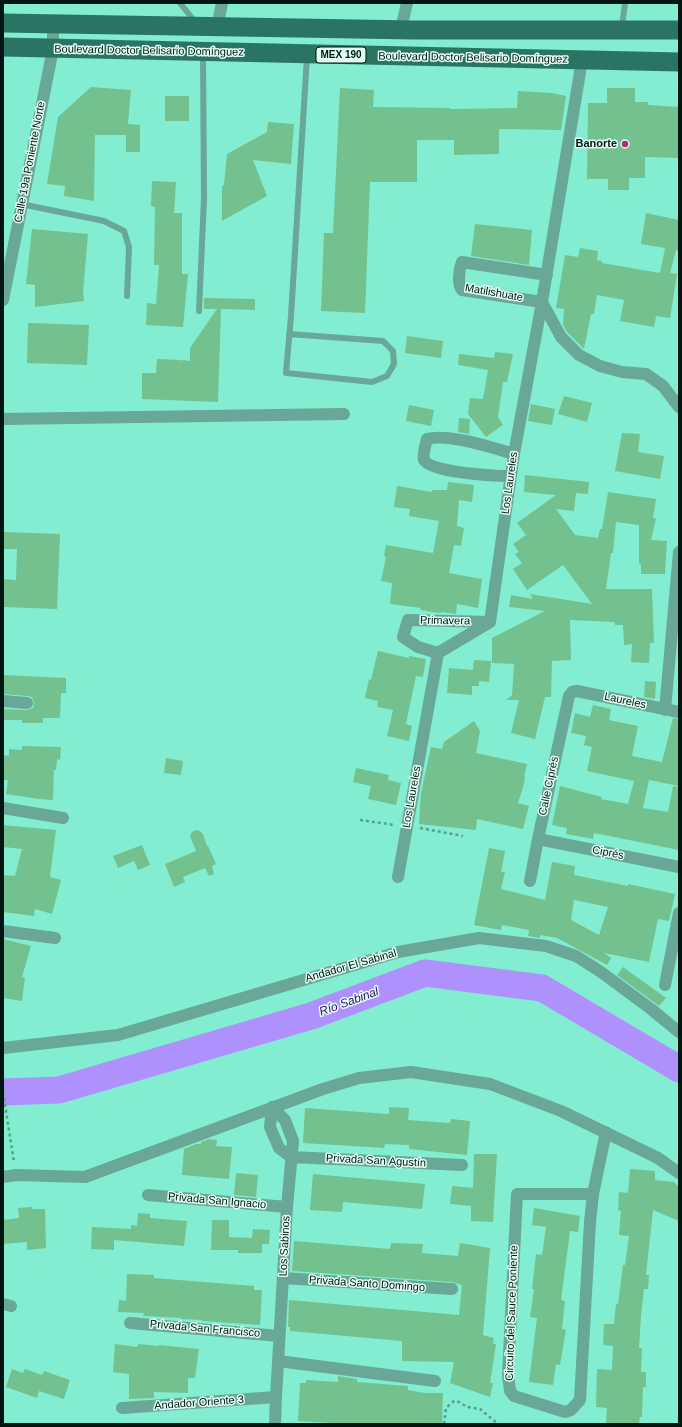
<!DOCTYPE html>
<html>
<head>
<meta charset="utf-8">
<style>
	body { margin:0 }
	#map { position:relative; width:682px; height:1427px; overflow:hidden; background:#83edd1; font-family:Arial,sans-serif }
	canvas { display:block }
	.frame { position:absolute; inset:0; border:4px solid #011610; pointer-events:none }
</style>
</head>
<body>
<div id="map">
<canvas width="682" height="1427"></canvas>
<div class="frame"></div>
</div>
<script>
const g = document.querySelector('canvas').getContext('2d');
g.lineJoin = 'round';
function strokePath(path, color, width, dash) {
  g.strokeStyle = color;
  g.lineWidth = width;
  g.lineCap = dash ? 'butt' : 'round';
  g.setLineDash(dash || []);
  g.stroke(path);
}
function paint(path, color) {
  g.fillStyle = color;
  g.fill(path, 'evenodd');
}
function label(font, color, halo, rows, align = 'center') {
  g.font = font + ' Arial,sans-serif';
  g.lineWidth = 3;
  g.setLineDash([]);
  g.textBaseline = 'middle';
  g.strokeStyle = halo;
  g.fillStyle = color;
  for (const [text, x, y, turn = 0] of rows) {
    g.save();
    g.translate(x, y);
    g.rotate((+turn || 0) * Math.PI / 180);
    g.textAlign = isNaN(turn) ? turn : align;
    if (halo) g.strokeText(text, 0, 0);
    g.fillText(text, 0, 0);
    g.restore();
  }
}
const river = new Path2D(`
	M3,1092L59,1090L311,1016L425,973L542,988L679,1069`);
const building = new Path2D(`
	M91,87L131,90L128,124L140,125V152H126V135H95L94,201L64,196L65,186L47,184L58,117Z
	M340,88L374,90L373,107L450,108V109L517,108L518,91L552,93L566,96L561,130L499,129V154L454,155V140H417V182H370L365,313L321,311L324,233H333Z
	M607,88H635V102H648V105L679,107V158L645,157V178H629V190H608V179H587L588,103H607Z
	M165,96H189V121H165Z
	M268,122L294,124L291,164L253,160L267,196L222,221V186L224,185L227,154L267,132Z
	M152,181L176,182L174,213H182V274H188L183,327L146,325L147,303L156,304L159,265H154L155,207L151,206Z
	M646,213L679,220V251L676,250L670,273L677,274L670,318L656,316L654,327L620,321L624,300L597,295L594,314H591L584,349L567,332L563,325L564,309L556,308L565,255L578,257L580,248L598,251L597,260L602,261V263L660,273L665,248L641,244Z
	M475,224L532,230L529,265L471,256Z
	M32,229L88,234L83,292L84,301L35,307V285L26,284Z
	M204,298L255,299V310L221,309L218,402L142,399V373H156L157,359L181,360L180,363L182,360L190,361V348L217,309H204Z
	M28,323L89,325L87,365L27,363Z
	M407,336L443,341L441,358L405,353Z
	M495,352L513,354L507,382H503L498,417L503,425L486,437L468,414L470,398L483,399L488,370L458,365L459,354L494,358Z
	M564,396L592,403L587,422L558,414Z
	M531,404L555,409L552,425L528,421Z
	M409,405L434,410L431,426L406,421Z
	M459,418L470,419L469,434L458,432Z
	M622,433L640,434L638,452L664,456L660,479L615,471Z
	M525,475L589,482L588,494L576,493L574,511L556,509L575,535L598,538L600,529H602L608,492L656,499L653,518H656L651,540L667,541L665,574H641V564H639V525L616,522L613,553H611L606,589H652L654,643H650L649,663L631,662L632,644L624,645L623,625H615V622L570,620L571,660L552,661L551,697H545L535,739L511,733L519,700H506L512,695L514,664L492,663V638L545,611L509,607L511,595L533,599L530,594L592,604L563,565L527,590L513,569L522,563L515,554L519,552L513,544L526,535L517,523L556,495L524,492Z
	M448,482L474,485L472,502L459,500L457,526L464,528L461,546L454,545L449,573L482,579L478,608L457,604L456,614L441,612V613H439L420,610L421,608L390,604L392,583L381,581L386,557L384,556L386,545L433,553L439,521L409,516L410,509L394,507L397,486L432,492V490H447Z
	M3,532L60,534L57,609L3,607V579L16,580L17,549H3Z
	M378,651L409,658V656L426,659L423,677L416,676L406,724L412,726L409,741L387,736L393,710L377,707L378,701L365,698L369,679L371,680Z
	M474,660L491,661L489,682L479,681V686H472V695L447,693L449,668L473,670Z
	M3,675L66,678V693H61L60,718H43V723H22V720H3V709L27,710L33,708L34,703L32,697L28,696L3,694Z
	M645,681L656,682L655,699L644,697Z
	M593,705L611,709L609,720L638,726L632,756L662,762L673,718L679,719V786L649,780L643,808L668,812L673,786L679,787V850L594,833L593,839L566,834L567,828L552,825L560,786L602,797L601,799L628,804L634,781L587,771L592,747L584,745L586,736L571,733L575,713L590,717Z
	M474,721L480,731L476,753L527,764L524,777H525L524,784L518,803L529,806L523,829L477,819L476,830L419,824L421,793L431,747L442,749L444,742Z
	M22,746L61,747L60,760L57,759L56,770H54L53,800L39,799L6,794L8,780H3V755L9,756V749L22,750Z
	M166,758L183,761L181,775L164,773Z
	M356,768L389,775L388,780L401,783L396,805L368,799L371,786L353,782Z
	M3,825L56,830L50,877L61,880L52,914L35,909L34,916L3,912V875L15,876L22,849L3,847Z
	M196,830L200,831L203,834L207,846H208L216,864L212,866L214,874L209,876L205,868L183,877L185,882L174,887L165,864L196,851L190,836L192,832Z
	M142,845L150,865L138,870L134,861L118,868L113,856Z
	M489,848L505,851L501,872H505L501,889L545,900L552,862L575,866L574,875L628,886V884L675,894L669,921L658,919L649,962L604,953L611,958L607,965L557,938L540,935V938L528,936L529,930L502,925L501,930L474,925ZM574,900L608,907L599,935L571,920Z
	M3,939L31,946L22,977L25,978L22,1001L3,998Z
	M623,967L666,998L659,1006L617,975Z
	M389,1107L409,1108L408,1120L450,1123L451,1119L470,1121L467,1155L409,1149V1145L385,1144L384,1148L303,1143L305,1108L389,1114Z
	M209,1139L217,1140L216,1146L232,1147L229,1179L182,1175L184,1149L196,1144H201V1142Z
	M474,1154H497L493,1222L471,1221V1206L450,1204L452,1186L473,1188Z
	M630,1169L655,1171V1180L674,1182L679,1187V1221L653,1210L646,1275H649L648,1289H644L641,1316L639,1348H642L641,1372H646V1387H643L642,1417H640L639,1424H606L607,1408L596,1407L597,1369L612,1370L613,1346L603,1345L604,1324H614L616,1304H618L623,1265H625L629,1236L619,1235L621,1211L618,1210L619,1192L628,1193Z
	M236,1173L258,1175L256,1197L234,1195Z
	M313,1174L425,1184L422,1209L343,1202L342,1212L310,1210Z
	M32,1207V1209H45L46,1248L27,1250V1242L3,1244V1220L19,1218L18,1208Z
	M534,1208L580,1216L578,1232L570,1231L561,1300L565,1301L562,1329L566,1330L560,1365L556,1364L553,1385L529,1382L537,1318L530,1317L534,1289H532L536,1254L542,1255L546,1227L532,1225Z
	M138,1213L150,1214V1218L187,1221L184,1246L114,1240V1250L91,1249L92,1227L131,1229V1225L137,1226Z
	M212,1220H229V1237L252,1238L253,1229L270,1230L269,1244H262V1253H238V1250H211Z
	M294,1241L390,1249L391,1243L423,1244L422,1253L458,1256L460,1243L490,1248L483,1335L494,1338L493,1344H496L490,1383H493L490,1397L450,1383L454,1362L402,1361V1341L290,1331V1327H288L289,1300L459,1315L462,1285L458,1284L452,1282L292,1271Z
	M127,1274L154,1275V1278L254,1286V1290H262L260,1325L202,1321V1320L181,1319V1318L164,1317L143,1316L144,1313L118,1312L119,1300L126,1301Z
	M115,1344L137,1347L138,1344L159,1346V1345L199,1349L195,1378H188V1393L154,1392V1398L129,1399V1374L113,1372Z
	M12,1369L23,1373L25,1369L42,1375L44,1371L70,1380L64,1399L39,1391L37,1398L6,1387Z
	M338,1376L357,1379V1382L408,1386V1390L425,1393H443L442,1424H333V1423L298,1421L300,1383H306V1380L338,1382Z`);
const path = new Path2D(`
	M360,820L395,825
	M420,828L463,836
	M3,1092L14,1162
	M444,1424L446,1408L454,1401L459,1402L467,1407L480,1409L498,1424`);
const lane = new Path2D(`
	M180,3L196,23
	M622,27L625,3
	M21,204L104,221L124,231L129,247L127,296
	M199,311L204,198L203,53
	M289,334L383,341L393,351L394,364L387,376L372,382L286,373L291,316L307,56`);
const street = new Path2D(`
	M217,27L222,3
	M401,29L407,3
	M547,275L462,262C459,269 457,284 462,290L542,302L561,337L579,355L600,366L622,372L646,374L663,386L679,407
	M3,300L53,49V23
	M3,419L344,414
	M511,476C497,476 431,473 424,460C422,455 426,444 427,439C448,433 493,448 514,454
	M490,622L514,454L542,302L582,60
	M438,653L418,647L403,637L408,620L490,622
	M3,701L27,703
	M665,710L679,552
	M3,808L63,818
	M538,839L679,867
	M398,877L438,653L490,622
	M530,881L538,839L569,696L572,692L577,691L679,712
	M3,931L55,938
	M665,985L679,913
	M3,1048L118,1035L398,952L479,938L546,946L576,956L601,972L651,1009L679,1032
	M272,1107L285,1120L293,1141L287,1207L276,1397L275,1424
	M272,1107L270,1127L279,1148L291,1157
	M291,1157L462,1165
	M3,1177L16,1175L85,1177L323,1089L359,1078L411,1072L490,1084L561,1111L658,1158L679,1173
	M593,1194H517L508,1375L510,1391L514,1396L565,1412L571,1410L580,1400L590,1222L593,1194L606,1132
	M148,1195L287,1207
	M283,1278L452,1289
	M3,1304L11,1306
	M130,1323L279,1336
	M278,1361L435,1381
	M122,1408L276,1397`);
const primary = new Path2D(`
	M3,23L414,30H679
	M3,47L679,62`);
const markers = [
	[625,144,4,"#b22b6f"]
];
const shields = [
	[341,55,50]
];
const shieldNames = [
	["MEX 190",341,55]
];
const streetNames = [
	["Boulevard Doctor Belisario Domínguez",149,51,1],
	["Boulevard Doctor Belisario Domínguez",473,58,1],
	["Calle 19a Poniente Norte",30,162,-79],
	["Matilishuate",494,293,10],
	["Los Laureles",510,483,-82],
	["Primavera",445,621,1],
	["Laureles",625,701,12],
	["Calle Ciprés",549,786,-78],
	["Los Laureles",412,797,-80],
	["Ciprés",608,853,11],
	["Andador El Sabinal",351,966,-16],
	["Privada San Agustín",376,1161,3],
	["Privada San Ignacio",217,1201,5],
	["Los Sabinos",285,1246,-87],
	["Privada Santo Domingo",367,1284,4],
	["Circuito del Sauce Poniente",512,1313,-88],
	["Privada San Francisco",205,1329,5],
	["Andador Oriente 3",199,1403,-4]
];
const poiNames = [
	["Banorte",617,144]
];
const waterNames = [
	["Río Sabinal",349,1002,-20]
];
strokePath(river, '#af91fd', 27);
paint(building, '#73c18f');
strokePath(path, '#55a18d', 2.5, [3, 3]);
strokePath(lane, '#69a796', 6);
strokePath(street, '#69a796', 12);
strokePath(primary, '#2a7463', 19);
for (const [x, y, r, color] of markers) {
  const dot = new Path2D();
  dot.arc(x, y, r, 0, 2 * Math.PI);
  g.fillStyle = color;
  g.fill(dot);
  strokePath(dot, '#e1fef5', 1.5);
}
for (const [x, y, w] of shields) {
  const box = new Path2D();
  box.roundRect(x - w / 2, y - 8, w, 16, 3);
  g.fillStyle = '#e1fef5';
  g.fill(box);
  strokePath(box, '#011610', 1);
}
label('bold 10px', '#011610', null, shieldNames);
label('11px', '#011610', '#e1fef5', streetNames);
label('bold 11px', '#011610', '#e1fef5', poiNames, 'right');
label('italic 12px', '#34096a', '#e1fef5', waterNames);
</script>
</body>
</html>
